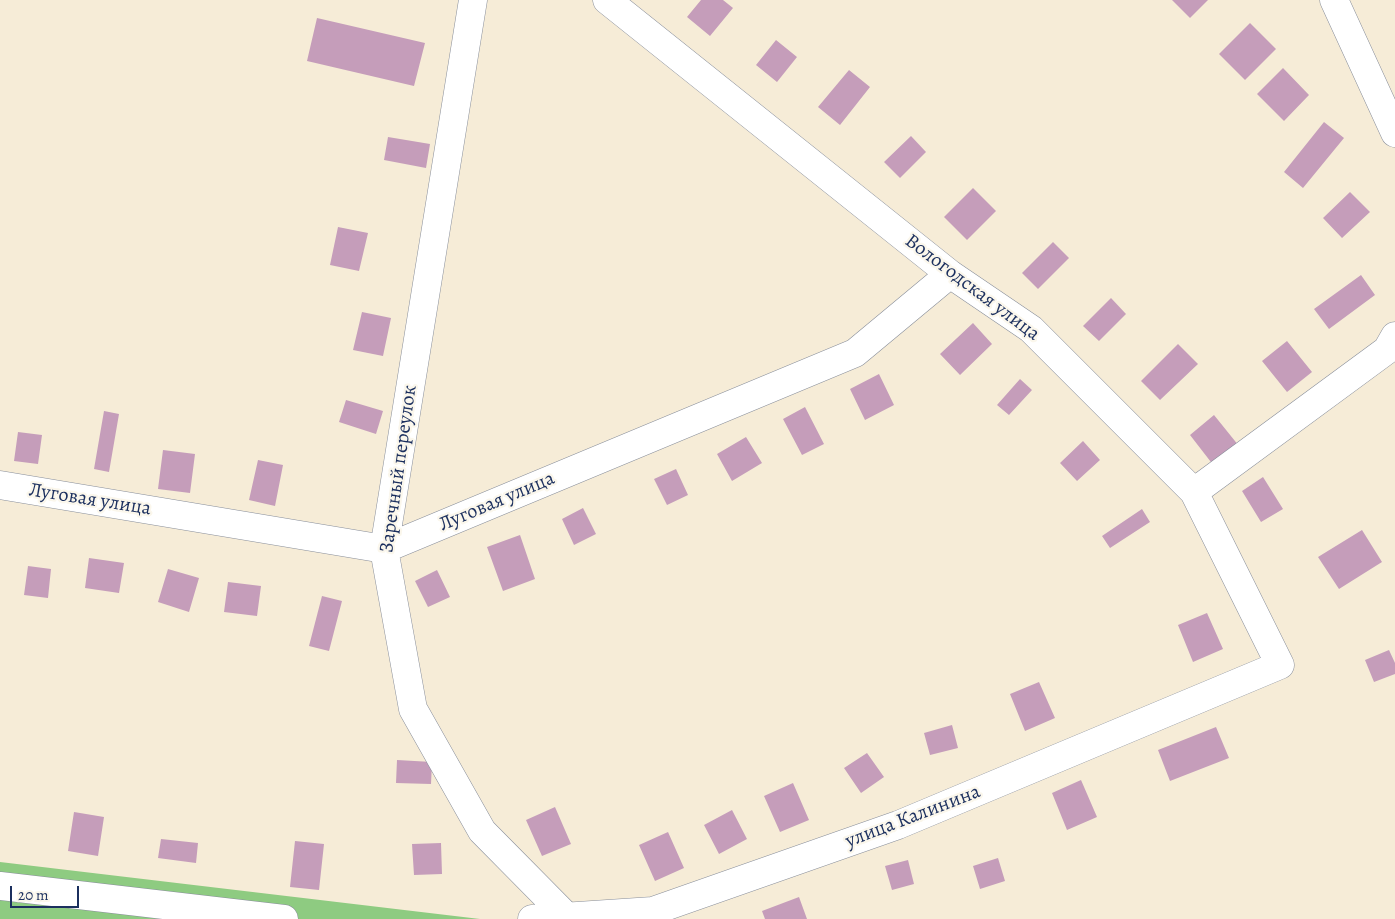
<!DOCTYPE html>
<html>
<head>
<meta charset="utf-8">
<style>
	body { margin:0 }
	#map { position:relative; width:1395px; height:919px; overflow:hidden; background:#f6ecd7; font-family:Alegreya,serif }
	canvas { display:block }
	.scale { position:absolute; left:10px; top:886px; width:69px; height:22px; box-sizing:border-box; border:2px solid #1b2f5e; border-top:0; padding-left:6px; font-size:15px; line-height:18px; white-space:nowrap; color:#1b2f5e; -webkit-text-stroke:4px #fbf7ec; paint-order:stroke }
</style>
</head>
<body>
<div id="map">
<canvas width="1395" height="919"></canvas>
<div class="scale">20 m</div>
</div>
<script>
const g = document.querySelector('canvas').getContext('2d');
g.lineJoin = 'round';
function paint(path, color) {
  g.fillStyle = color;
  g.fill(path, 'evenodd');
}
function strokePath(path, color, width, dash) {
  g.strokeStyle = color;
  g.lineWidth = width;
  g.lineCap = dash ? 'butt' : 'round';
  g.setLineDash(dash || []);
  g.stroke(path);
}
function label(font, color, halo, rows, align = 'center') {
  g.font = font + ' Alegreya,serif';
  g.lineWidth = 4.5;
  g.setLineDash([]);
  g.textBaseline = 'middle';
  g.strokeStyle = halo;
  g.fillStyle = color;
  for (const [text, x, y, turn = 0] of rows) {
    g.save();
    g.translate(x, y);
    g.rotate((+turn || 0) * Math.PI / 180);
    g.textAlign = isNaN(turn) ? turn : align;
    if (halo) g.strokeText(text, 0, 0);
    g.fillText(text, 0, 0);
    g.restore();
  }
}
const green = new Path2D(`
	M0,862L480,919H0Z`);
const building = new Path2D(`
	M701,0H723L733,8L710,36L687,17Z
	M1172,0H1208L1190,18Z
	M317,18L425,43L414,86L307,61Z
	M1250,23L1276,49L1245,80L1219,54Z
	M776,40L797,57L777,82L756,65Z
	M1283,68L1309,95L1284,121L1257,94Z
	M849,70L870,87L840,125L818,107Z
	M1324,122L1344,138L1303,188L1284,172Z
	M911,136L926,152L900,178L884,162Z
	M388,137L430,144L426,168L384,160Z
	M973,188L996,211L967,240L944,217Z
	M1350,192L1370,212L1342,238L1323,218Z
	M338,227L368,233L359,271L330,265Z
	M1053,242L1069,258L1038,289L1022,273Z
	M1361,275L1375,295L1329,329L1314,309Z
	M1111,298L1126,314L1099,341L1083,326Z
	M362,312L391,318L383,356L353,350Z
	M973,323L992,344L960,375L940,354Z
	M1287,341L1312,372L1287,392L1262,361Z
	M1178,344L1198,364L1160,400L1141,381Z
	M879,374L894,405L865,420L850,389Z
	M1020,379L1032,390L1009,415L997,405Z
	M346,400L383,411L376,434L339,422Z
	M805,407L824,444L802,455L783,419Z
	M104,411L119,414L109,472L94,469Z
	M1214,415L1239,446L1214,466L1190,435Z
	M18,432L42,435L38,464L14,461Z
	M746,437L762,463L732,481L717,454Z
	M1083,441L1100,460L1077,481L1060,463Z
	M163,450L195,454L190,493L158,489Z
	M258,460L283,465L275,506L249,500Z
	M676,469L688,495L667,505L654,479Z
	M1263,477L1283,509L1261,522L1242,491Z
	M583,508L596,534L574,545L562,519Z
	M1142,509L1150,522L1110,548L1102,536Z
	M1362,530L1382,562L1339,589L1318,557Z
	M520,535L535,579L503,591L487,547Z
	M89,558L124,563L119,593L85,588Z
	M28,566L51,569L48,598L24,595Z
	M168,569L199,578L189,612L158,602Z
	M437,570L450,597L428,607L415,581Z
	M228,582L261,586L257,616L224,612Z
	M322,596L342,601L329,651L309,646Z
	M1207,613L1223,649L1193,662L1178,625Z
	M1389,650L1395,663V674L1374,682L1365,660Z
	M1039,682L1055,718L1025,731L1010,694Z
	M952,725L958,748L930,755L924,733Z
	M1216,727L1229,758L1170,781L1158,750Z
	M867,753L884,777L861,793L844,768Z
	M397,760L432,762L431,784L396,783Z
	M1081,780L1097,817L1067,830L1052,793Z
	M793,783L809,820L780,832L764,796Z
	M555,807L571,844L542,856L526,820Z
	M732,810L747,839L719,854L704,825Z
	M74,812L104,817L98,856L68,851Z
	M668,832L684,868L655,881L639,845Z
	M161,839L198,843L196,863L158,858Z
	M295,841L324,844L319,890L290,887Z
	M441,843L442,874L414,875L412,844Z
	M998,858L1005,881L980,889L973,866Z
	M908,860L914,884L892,890L885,866Z
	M799,897L807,919H765L762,911Z`);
const minor = new Path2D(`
	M473,0L384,549L413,709L482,831L568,918
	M1334,0L1395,133
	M0,485L384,549L855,353L950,274
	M1194,492L1387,350L1395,336
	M0,886L284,919
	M532,919L653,911L898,825L1280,665L1194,492L1031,329L950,274L607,0`);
const streetNames = [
	["Вологодская улица",972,288,37],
	["Заречный переулок",399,469,-82],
	["Луговая улица",90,500,9],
	["Луговая улица",497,502,-23],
	["улица Калинина",913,817,-21]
];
paint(green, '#8ecb81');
paint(building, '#c59dba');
strokePath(minor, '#888e9a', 29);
strokePath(minor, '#fff', 28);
label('20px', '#1b2f5e', '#fbf7ec', streetNames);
</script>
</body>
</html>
